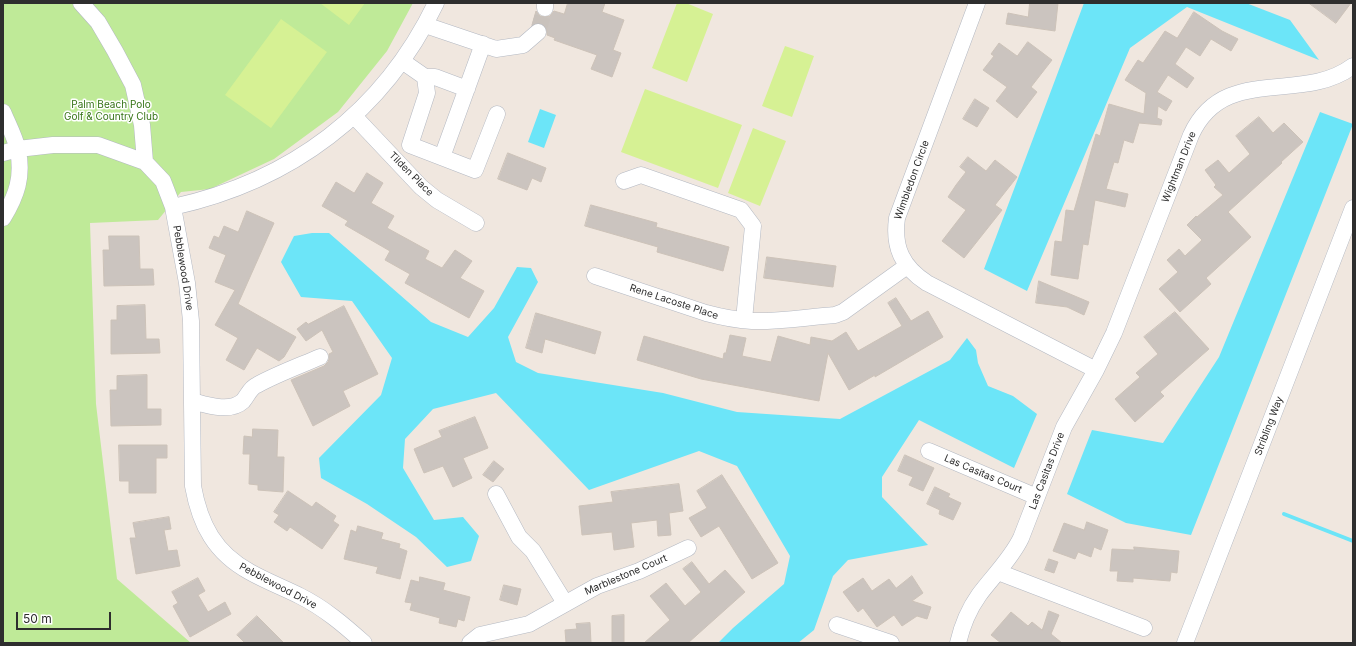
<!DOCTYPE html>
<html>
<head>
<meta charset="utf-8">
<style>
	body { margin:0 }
	#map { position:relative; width:1356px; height:646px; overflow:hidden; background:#f0e7df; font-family:Inter,sans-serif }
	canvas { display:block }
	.frame { position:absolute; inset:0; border:4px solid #2e2e2e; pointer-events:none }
	.scale { position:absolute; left:16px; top:612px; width:95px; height:18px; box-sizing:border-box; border:2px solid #2e2e2e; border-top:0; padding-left:5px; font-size:12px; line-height:14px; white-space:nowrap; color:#2e2e2e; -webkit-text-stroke:3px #fff; paint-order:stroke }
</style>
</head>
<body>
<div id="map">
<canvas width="1356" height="646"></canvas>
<div class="frame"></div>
<div class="scale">50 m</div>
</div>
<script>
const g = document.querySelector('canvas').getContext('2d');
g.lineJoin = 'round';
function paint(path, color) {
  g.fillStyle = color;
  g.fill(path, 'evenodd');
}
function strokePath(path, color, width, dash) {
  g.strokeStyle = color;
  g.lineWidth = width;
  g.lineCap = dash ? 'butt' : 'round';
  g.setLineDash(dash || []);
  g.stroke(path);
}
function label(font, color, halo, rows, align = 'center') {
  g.font = font + ' Inter,sans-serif';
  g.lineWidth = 3;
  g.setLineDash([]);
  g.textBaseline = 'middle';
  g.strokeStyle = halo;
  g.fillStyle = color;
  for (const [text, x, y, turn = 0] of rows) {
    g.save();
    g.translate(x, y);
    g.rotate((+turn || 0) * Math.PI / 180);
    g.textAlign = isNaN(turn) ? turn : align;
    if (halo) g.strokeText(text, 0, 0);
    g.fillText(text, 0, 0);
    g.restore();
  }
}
const green = new Path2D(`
	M3,3H413L387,51L338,112L274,159L210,189L181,192L158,220L90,223L96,404L117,579L191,643H3Z`);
const pitch = new Path2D(`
	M320,3H365L349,25Z
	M677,3H686L713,14L687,82L652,68Z
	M281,19L327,52L271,128L225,95Z
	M785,46L814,56L792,117L762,106Z
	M645,89L742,125L718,188L621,152Z
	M753,128L786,141L760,206L728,193Z`);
const water = new Path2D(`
	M1084,3H1246L1290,20L1319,60L1187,7L1130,48L1027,291L984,269Z
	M540,109L556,115L544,148L528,142Z
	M1320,112L1353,124L1191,535L1126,523L1067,494L1092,430L1163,443L1219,357Z
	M312,233H329L431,322L468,337L494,308L517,267L531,268L538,282L508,337L516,362L538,373L663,393L737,412L840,419L950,360L967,338L976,350L978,363L988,386L1013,396L1037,414L1014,468L919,420L882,477V497L928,545L848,560L833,576L814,630L798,643H718L733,628L784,584L790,556L737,466L699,451L589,490L496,393L433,409L405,439L403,468L434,520L463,517L479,536L471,561L447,567L416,537L367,504L321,478L319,458L381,395L392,358L352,301L301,297L281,262L294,236Z`);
const stream = new Path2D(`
	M1284,514L1353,541`);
const building = new Path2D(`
	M568,3H605L602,12L624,20L613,50L621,53L612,77L591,69L597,55L554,40L555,38L547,35V30L545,26L541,23H537L532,25L536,11L540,16L545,17L550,16L554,11L564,14Z
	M1030,3H1058L1055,31L1006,24L1008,13L1028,17Z
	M1309,3H1351L1336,23Z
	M1194,12L1222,31L1238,39L1231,51L1211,39L1200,56L1186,47L1175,64L1194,78L1187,88L1168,75L1157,92L1172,101L1166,111L1158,106L1157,118L1162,120L1161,125L1139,123L1133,143L1124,140L1118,163L1114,162L1106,189L1128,194L1125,207L1095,200L1088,245L1083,244L1078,279L1051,275L1055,241L1062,242L1066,210L1074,211L1096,134L1100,136L1109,104L1144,114L1146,93L1125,80L1138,60L1143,63L1165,31L1177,38Z
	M1028,42L1052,60L1031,87L1037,92L1017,118L996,101L1007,87L983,70L994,56L991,54L999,43L1017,56Z
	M975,99L989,108L977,127L963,119Z
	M1259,117L1273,133L1284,123L1303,142L1281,162L1282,163L1228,212L1251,237L1206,278L1211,284L1180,312L1159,289L1178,272L1167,260L1179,249L1185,256L1202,240L1187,225L1196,216L1197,217L1223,195L1214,187L1216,185L1205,170L1218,160L1229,173L1250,154L1236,136Z
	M508,153L546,168L541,182L532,178L527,190L498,179Z
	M968,157L986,171L995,160L1017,177L995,205L1002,210L964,258L942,241L966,210L948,197L956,185L966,172L960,167Z
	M367,173L383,183L371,203L394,216L387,228L429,251L425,259L442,268L455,250L472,261L460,278L484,291L469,318L405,283L410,274L385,260L390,251L345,225L348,221L322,206L336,182L354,193Z
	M591,205L657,223L656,227L729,247L723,271L657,252L658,247L585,226Z
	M247,211L274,223L238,304L296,337L284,357L279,361L257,348L244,370L226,360L238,338L215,325L235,290L215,282L226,255L209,248L214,236L219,238L224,226L238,232Z
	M109,236H139L140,269H153L154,285L104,286L103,250H109Z
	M767,257L836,266L833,287L764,278Z
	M1039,281L1089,302L1084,315L1067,307L1036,303Z
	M896,298L911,321L928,311L943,337L875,377V375L849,390L828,353L819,401L701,379L637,360L644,336L723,359L724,353H726L730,335L746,338L742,356L771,362L778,336L810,345L811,337L832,341L846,332L858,351L902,326L888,303Z
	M145,305L146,339H159L160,353L111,354V320H117V306Z
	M344,306L378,374L343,391L350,406L313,426L291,380L324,366L328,362L329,359V354L333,352L322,330L306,341L297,329L306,322L308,324Z
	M1175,312L1209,349L1160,392L1164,396L1135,422L1115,399L1140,377L1136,373L1158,354L1144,337Z
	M536,313L601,332L595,354L545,339L542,353L526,348Z
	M147,375V409H161V425L111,426L110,390H117V376Z
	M475,417L488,448L463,458L472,478L453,487L443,466L424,473L414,449L442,437L439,431Z
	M253,429L278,430L277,457H284L283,492L258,490V485L249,484L250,454H243L244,436L252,437Z
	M119,445H167V458H156V493H129V481H120Z
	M905,455L934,468L923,491L909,485L913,477L898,471Z
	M494,461L504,469L493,482L483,475Z
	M722,475L778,563L752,579L719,526L701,537L689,518L707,508L697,491Z
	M679,484L683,511L669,513L671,535L658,536L657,520L631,523L634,547L614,550L612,532L582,535L579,506L613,502L611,492Z
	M935,487L950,494L948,497L961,503L953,520L939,514L940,510L927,504Z
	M288,491L312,507L316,502L336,516L333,521L339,525L322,549L290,527L287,531L274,522L279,515L274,512Z
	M169,517L171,529L164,530L168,551L177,550L180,566L136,574L130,538H136L133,523Z
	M1087,522L1108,530L1101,550L1094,547L1091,557L1078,552L1075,559L1053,551L1064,523L1084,530Z
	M358,526L383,533L381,539L400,544L399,548L407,551L400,579L376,573L378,567L344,559L351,530L356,532Z
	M1134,547L1179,551L1177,573L1171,572L1170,581L1133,578V582L1117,581L1118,571H1110L1112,549L1134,550Z
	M1049,559L1058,562L1054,573L1045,570Z
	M692,562L709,584L725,570L745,592L688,643H644L670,620L650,596L666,583L685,606L701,592L683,569Z
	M912,576L923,593L912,601L931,607L927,619L917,616L902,626L894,615L877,627L863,608L858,612L843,592L863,578L872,591L889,579L896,588Z
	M420,577L445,583L443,590L470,597L464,621L458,619L456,627L439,623L440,618L410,610L412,603L405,602L411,580L419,582Z
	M198,578L205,591L198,595L208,612L225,602L231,614L190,637L173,606L178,603L172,592Z
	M504,585L521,589L517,605L500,600Z
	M1049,611L1059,615L1051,634L1062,643H1001L991,635L1011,612L1028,626L1032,622L1042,630Z
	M624,615V643H612V616Z
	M257,616L284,643H245L237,635Z
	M590,623L591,643H566L565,630L577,629L576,624Z`);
const minorTunnel = new Path2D(`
	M538,32L545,8`);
const minor = new Path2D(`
	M81,3L98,22L115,51L133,85L142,125L145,162
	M545,3V8
	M977,3L897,218C893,247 902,267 927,283L1096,370
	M425,25L496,49L523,45L538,32
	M402,61L425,77L427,93L410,145L475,170L497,114
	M425,77H435L467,89
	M3,112C8,124 15,137 18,150C23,177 17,195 3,218
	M354,116L421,187L437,200L476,223
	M3,153L18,149L53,145H98L145,162L163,181L173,207L187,283L191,321L193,486C200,525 215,553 250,572C266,581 284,588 300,596C324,608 344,625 364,643
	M442,157L483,44
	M624,181L641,175L741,210L753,226L744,320
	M173,207C291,181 383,113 436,3
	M595,276L706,313C721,317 736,320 752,321C779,322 807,317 835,315L843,312L907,266
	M192,401C207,405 230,413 243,401C248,395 250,388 257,385C277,374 299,366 320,357
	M929,451L1037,497
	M496,494L519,537L533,551L565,603
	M998,572L1144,628
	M837,625L891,643
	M470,643L480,635L529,624L597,586L639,571L688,548
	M958,643C962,626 969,609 979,595C993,576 1011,559 1021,538L1064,427L1096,370L1114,333L1191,135C1224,63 1301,105 1353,66
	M1185,643L1353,208`);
const parkNames = [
	["Palm Beach Polo",111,105],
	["Golf & Country Club",111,117]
];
const streetNames = [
	["Wightman Drive",1179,167,-68],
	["Tilden Place",411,174,45],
	["Wimbledon Circle",912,180,-70],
	["Pebblewood Drive",183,268,81],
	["Rene Lacoste Place",674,302,18],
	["Stribling Way",1269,426,-69],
	["Las Casitas Drive",1047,471,-69],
	["Las Casitas Court",983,474,23],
	["Marblestone Court",626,575,-23],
	["Pebblewood Drive",278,586,28]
];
paint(green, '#bfea98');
paint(pitch, '#d6f194');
paint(water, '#6ce5f8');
strokePath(stream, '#6ce5f8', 4);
paint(building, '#cbc4bf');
strokePath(building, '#ccc2b8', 1);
strokePath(minorTunnel, '#c9c2bc', 16, [16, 8]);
strokePath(minor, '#b3b8c2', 17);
strokePath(minor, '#fff', 16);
label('10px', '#357315', '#fff', parkNames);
label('10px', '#2e2e2e', '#fff', streetNames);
</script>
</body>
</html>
